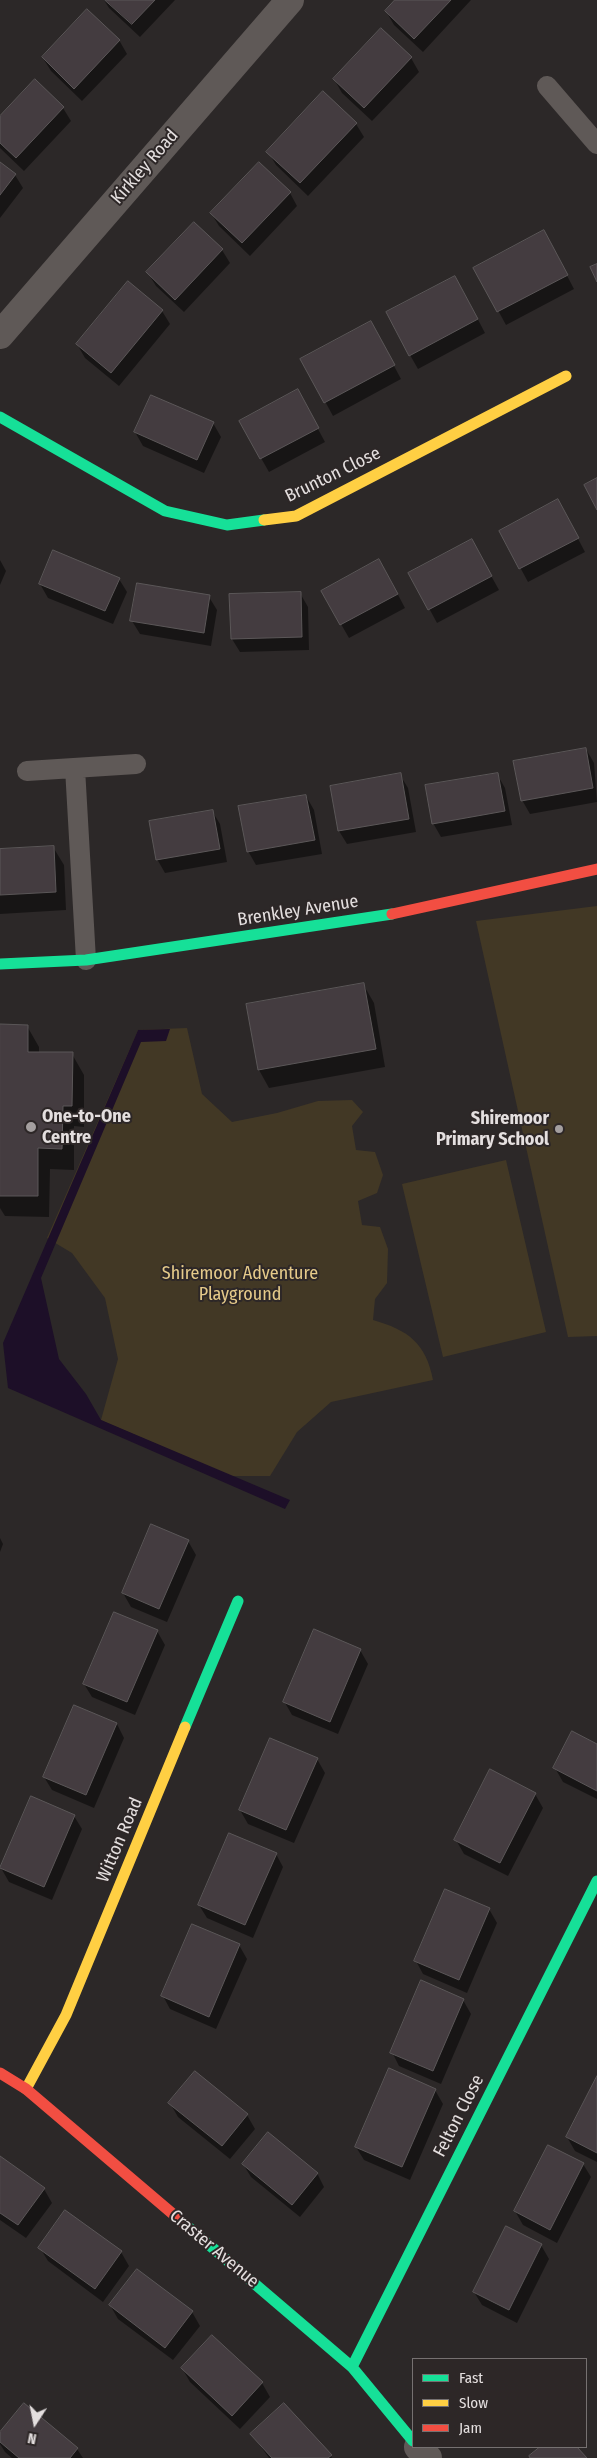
<!DOCTYPE html>
<html>
<head>
<meta charset="utf-8">
<style>
	body { margin:0 }
	#map { position:relative; width:597px; height:2458px; overflow:hidden; background:#2c2828; font-family:"Fira Sans Condensed",sans-serif }
	canvas { display:block }
	.legend { position:absolute; left:412px; top:2358px; width:175px; height:90px; box-sizing:border-box; background:#2d2727; border:1px solid #767171; margin:0; padding:6px 9px; list-style:none; font-size:15px; color:#e4dfdf }
	.legend li { display:flex; align-items:center; gap:10px; height:25px }
	.legend b { width:25px; border:1px solid #767171 }
	.north { position:absolute; left:10px; top:2398px; width:50px; height:50px; -webkit-text-stroke:4px #2d2727; paint-order:stroke; rotate:191deg; font-size:14px; font-weight:700; line-height:20px; text-align:center; color:#e4dfdf }
	.north::after { content:''; display:block; margin:auto; width:18px; height:22px; background:#e4dfdf; clip-path:polygon(50% 0,100% 100%,50% 72%,0 100%) }
</style>
</head>
<body>
<div id="map">
<canvas width="597" height="2458"></canvas>
<ul class="legend">
<li><b style="height:6px;background:#16e098"></b>Fast</li>
<li><b style="height:6px;background:#ffcf43"></b>Slow</li>
<li><b style="height:6px;background:#f24e42"></b>Jam</li>
</ul>
<div class="north">N</div>
</div>
<script>
const g = document.querySelector('canvas').getContext('2d');
g.lineJoin = 'round';
function paint(path, color) {
  g.fillStyle = color;
  g.fill(path, 'evenodd');
}
function strokePath(path, color, width, dash) {
  g.strokeStyle = color;
  g.lineWidth = width;
  g.lineCap = dash ? 'butt' : 'round';
  g.setLineDash(dash || []);
  g.stroke(path);
}
function label(font, color, halo, rows, align = 'center') {
  g.font = font + ' "Fira Sans Condensed",sans-serif';
  g.lineWidth = 4;
  g.setLineDash([]);
  g.textBaseline = 'middle';
  g.strokeStyle = halo;
  g.fillStyle = color;
  for (const [text, x, y, turn = 0] of rows) {
    g.save();
    g.translate(x, y);
    g.rotate((+turn || 0) * Math.PI / 180);
    g.textAlign = isNaN(turn) ? turn : align;
    if (halo) g.strokeText(text, 0, 0);
    g.fillText(text, 0, 0);
    g.restore();
  }
}
const green = new Path2D(`
	M597,906V1336L568,1337L476,921Z
	M187,1028L202,1094L232,1122L277,1113L318,1101L352,1100L363,1112L352,1126L356,1150L375,1152L383,1175L377,1193L358,1201L362,1225L380,1227L388,1249L387,1283L375,1299L373,1320C408,1330 426,1343 433,1380L331,1402L297,1432L270,1476H229L101,1420L118,1359L105,1298L72,1253L47,1238L138,1030Z
	M506,1160L546,1332L443,1357L402,1184Z`);
const water = new Path2D(`
	M170,1029L166,1041L141,1042L41,1278L59,1359L86,1394L101,1420L290,1500L285,1509L8,1388L3,1343L138,1030Z`);
const shadow = new Path2D(`
	M104,0H175L140,37L109,8Z
	M397,0H471L423,52L394,25L386,11Z
	M119,40L127,54L82,101L51,71L43,58Z
	M411,58L419,72L372,121L342,93L334,79Z
	M35,81L63,108L71,121L24,171L0,148V118Z
	M356,124L364,137L308,196L276,165L268,152Z
	M0,164L15,175L23,188L0,218Z
	M290,193L297,206L250,256L219,226L211,213Z
	M194,224L222,250L230,263L184,312L156,286L148,273Z
	M551,245L574,289L506,325L475,268Z
	M463,291L485,333L418,369L410,355Z
	M162,311L170,324L119,386L85,358L77,344Z
	M378,336L401,379L333,416L302,359Z
	M305,405L325,442L269,472L261,458Z
	M213,423L221,437L204,473L143,446L135,432Z
	M565,514L585,552L528,582L501,532Z
	M479,554L499,590L437,623L410,573Z
	M0,560L6,571L0,585Z
	M387,574L405,608L349,638L322,591Z
	M119,579L127,592L113,624L48,598L40,584Z
	M300,593L308,607L309,650L240,652L232,639Z
	M209,597L217,610L211,646L140,634L132,621Z
	M586,749L594,763L597,802L530,814L522,800Z
	M497,774L505,788L512,825L441,837L433,823Z
	M400,775L408,788L416,832L347,844L339,831Z
	M306,796L314,810L322,854L256,865L248,851Z
	M212,811L220,824L227,862L165,873L157,859Z
	M53,847L64,865L66,910L0,914V850Z
	M363,984L374,1003L385,1067L269,1088L259,1070Z
	M0,1026H27L39,1047V1053L72,1054L84,1075V1127L74,1126V1170L50,1169L49,1217L5,1216L0,1208Z
	M0,1538L3,1544L0,1552Z
	M188,1541L196,1555L167,1622L131,1607L123,1593Z
	M157,1631L165,1645L135,1715L92,1697L84,1684Z
	M360,1650L368,1664L338,1734L292,1715L284,1701Z
	M74,1706L117,1724L124,1738L94,1808L52,1790L44,1777Z
	M597,1745V1799L563,1782L555,1768Z
	M317,1759L325,1773L294,1843L248,1824L240,1810Z
	M535,1794L543,1808L508,1876L464,1854L456,1840Z
	M74,1816L82,1829L52,1900L9,1882L1,1868Z
	M276,1854L283,1867L253,1938L207,1918L199,1905Z
	M489,1909L497,1923L467,1993L423,1974L416,1961Z
	M239,1945L247,1959L216,2029L170,2009L163,1996Z
	M463,2000L471,2014L441,2084L399,2066L392,2052Z
	M597,2078V2162L575,2151L567,2137Z
	M435,2090L443,2104L410,2180L364,2160L356,2147Z
	M170,2103L247,2115L255,2129L230,2159L178,2117Z
	M0,2158L44,2189L52,2203L26,2238L0,2220Z
	M243,2164L317,2173L324,2187L300,2217L251,2177Z
	M583,2164L591,2177L557,2243L523,2225L515,2211Z
	M66,2212L121,2252L129,2266L103,2302L48,2261L40,2248Z
	M541,2245L549,2259L517,2323L482,2305L474,2292Z
	M110,2305L192,2312L200,2326L173,2360L118,2319Z
	M212,2337L262,2383L270,2397L240,2429L190,2382L182,2368Z
	M25,2405L77,2449L83,2458H12L5,2452L0,2444V2434Z
	M252,2434L331,2456L332,2458H269Z`);
const building = new Path2D(`
	M105,0H155L132,24Z
	M395,0H451L414,39L385,11Z
	M87,9L120,40L74,89L42,57Z
	M381,28L412,57L364,108L333,79Z
	M35,79L64,107L16,158L0,143V116Z
	M323,91L357,123L300,183L266,152Z
	M0,162L16,174L0,195Z
	M259,162L291,192L242,243L210,213Z
	M194,222L223,249L175,300L146,272Z
	M544,230L568,275L497,312L473,268Z
	M597,264V282L590,267Z
	M455,276L478,319L409,356L386,312Z
	M128,281L163,310L111,373L76,344Z
	M371,321L395,365L324,403L300,359Z
	M298,389L319,428L260,459L239,421Z
	M151,395L214,422L197,460L134,432Z
	M597,478V510L584,485Z
	M558,499L579,538L519,569L499,531Z
	M472,539L492,576L428,610L408,573Z
	M53,550L120,578L105,611L39,584Z
	M379,559L398,594L340,625L321,591Z
	M137,583L210,595L204,633L130,621Z
	M301,592L302,637L231,639L229,594Z
	M586,748L593,788L521,801L513,761Z
	M401,773L409,819L338,831L330,786Z
	M498,773L505,811L432,824L425,785Z
	M306,795L315,840L247,852L238,806Z
	M213,810L220,849L156,860L149,821Z
	M54,846L56,892L0,895V849Z
	M364,983L376,1049L258,1070L246,1004Z
	M0,1024L28,1025V1052H73L72,1106H63L62,1149L38,1148V1196H0Z
	M151,1524L189,1540L159,1609L122,1593Z
	M114,1612L158,1630L127,1702L83,1684Z
	M314,1629L361,1649L330,1722L283,1702Z
	M74,1705L117,1723L86,1795L43,1777Z
	M572,1731L597,1744V1791L553,1768Z
	M270,1738L318,1758L286,1830L239,1810Z
	M490,1769L536,1793L500,1863L454,1840Z
	M31,1796L75,1815L44,1887L0,1868Z
	M229,1833L277,1853L245,1925L198,1905Z
	M445,1889L490,1908L459,1980L414,1961Z
	M192,1924L240,1944L209,2017L161,1996Z
	M421,1980L464,1999L433,2071L390,2053Z
	M389,2068L436,2089L402,2167L355,2147Z
	M195,2071L248,2114L222,2146L168,2103Z
	M597,2076V2153L566,2137Z
	M268,2132L318,2173L292,2205L242,2164Z
	M548,2145L584,2163L550,2230L514,2211Z
	M0,2156L45,2188L18,2225L0,2213Z
	M65,2210L122,2251L95,2289L38,2248Z
	M506,2226L542,2244L509,2310L473,2292Z
	M137,2269L193,2311L165,2348L109,2305Z
	M212,2335L263,2382L232,2416L181,2368Z
	M24,2403L78,2448L70,2458H19L0,2442V2432Z
	M284,2403L332,2455L328,2458H272L250,2434Z
	M540,2447H577L587,2458H530L529,2456Z`);
const lane = new Path2D(`
	M547,86L597,144
	M75,768L86,960
	M27,771L136,764`);
const street = new Path2D(`
	M0,335L290,0
	M418,2447L428,2458`);
const fast = new Path2D(`
	M0,417L165,511L227,525L264,520
	M0,964L86,960L392,914
	M185,1727L238,1601
	M187,2226L352,2367L413,2441
	M352,2367L597,1881`);
const slow = new Path2D(`
	M264,520L296,516L566,376
	M26,2089L66,2015L185,1727`);
const jam = new Path2D(`
	M392,914L597,869
	M0,2073L26,2089L187,2226`);
const markers = [
	[31,1127,6,"#a49f9f"],
	[559,1129,5,"#a49f9f"]
];
const streetNames = [
	["Kirkley Road",145,167,-49],
	["Brunton Close",333,475,-26],
	["Brenkley Avenue",298,911,-9],
	["Witton Road",120,1840,-67],
	["Felton Close",459,2116,-63],
	["Craster Avenue",214,2249,40]
];
const poiNames = [
	["One-to-One",42,1117],
	["Centre",42,1138],
	["Shiremoor",549,1119,"right"],
	["Primary School",549,1140,"right"]
];
const parkNames = [
	["Shiremoor Adventure",240,1274],
	["Playground",240,1295]
];
paint(green, '#423825');
paint(water, '#1d0f28');
paint(shadow, '#0007');
paint(building, '#443c40');
strokePath(building, '#5b5758', 1);
strokePath(lane, '#5f5957', 20);
strokePath(street, '#5f5957', 28);
strokePath(fast, '#16e098', 11);
strokePath(slow, '#ffcf43', 11);
strokePath(jam, '#f24e42', 11);
for (const [x, y, r, color] of markers) {
  const dot = new Path2D();
  dot.arc(x, y, r, 0, 2 * Math.PI);
  g.fillStyle = color;
  g.fill(dot);
  strokePath(dot, '#2d2727', 2);
}
label('18px', '#e4dfdf', '#2d2727', streetNames);
label('bold 18px', '#e4dfdf', '#2d2727', poiNames, 'left');
label('18px', '#e5ca8a', '#2d2727', parkNames);
</script>
</body>
</html>
